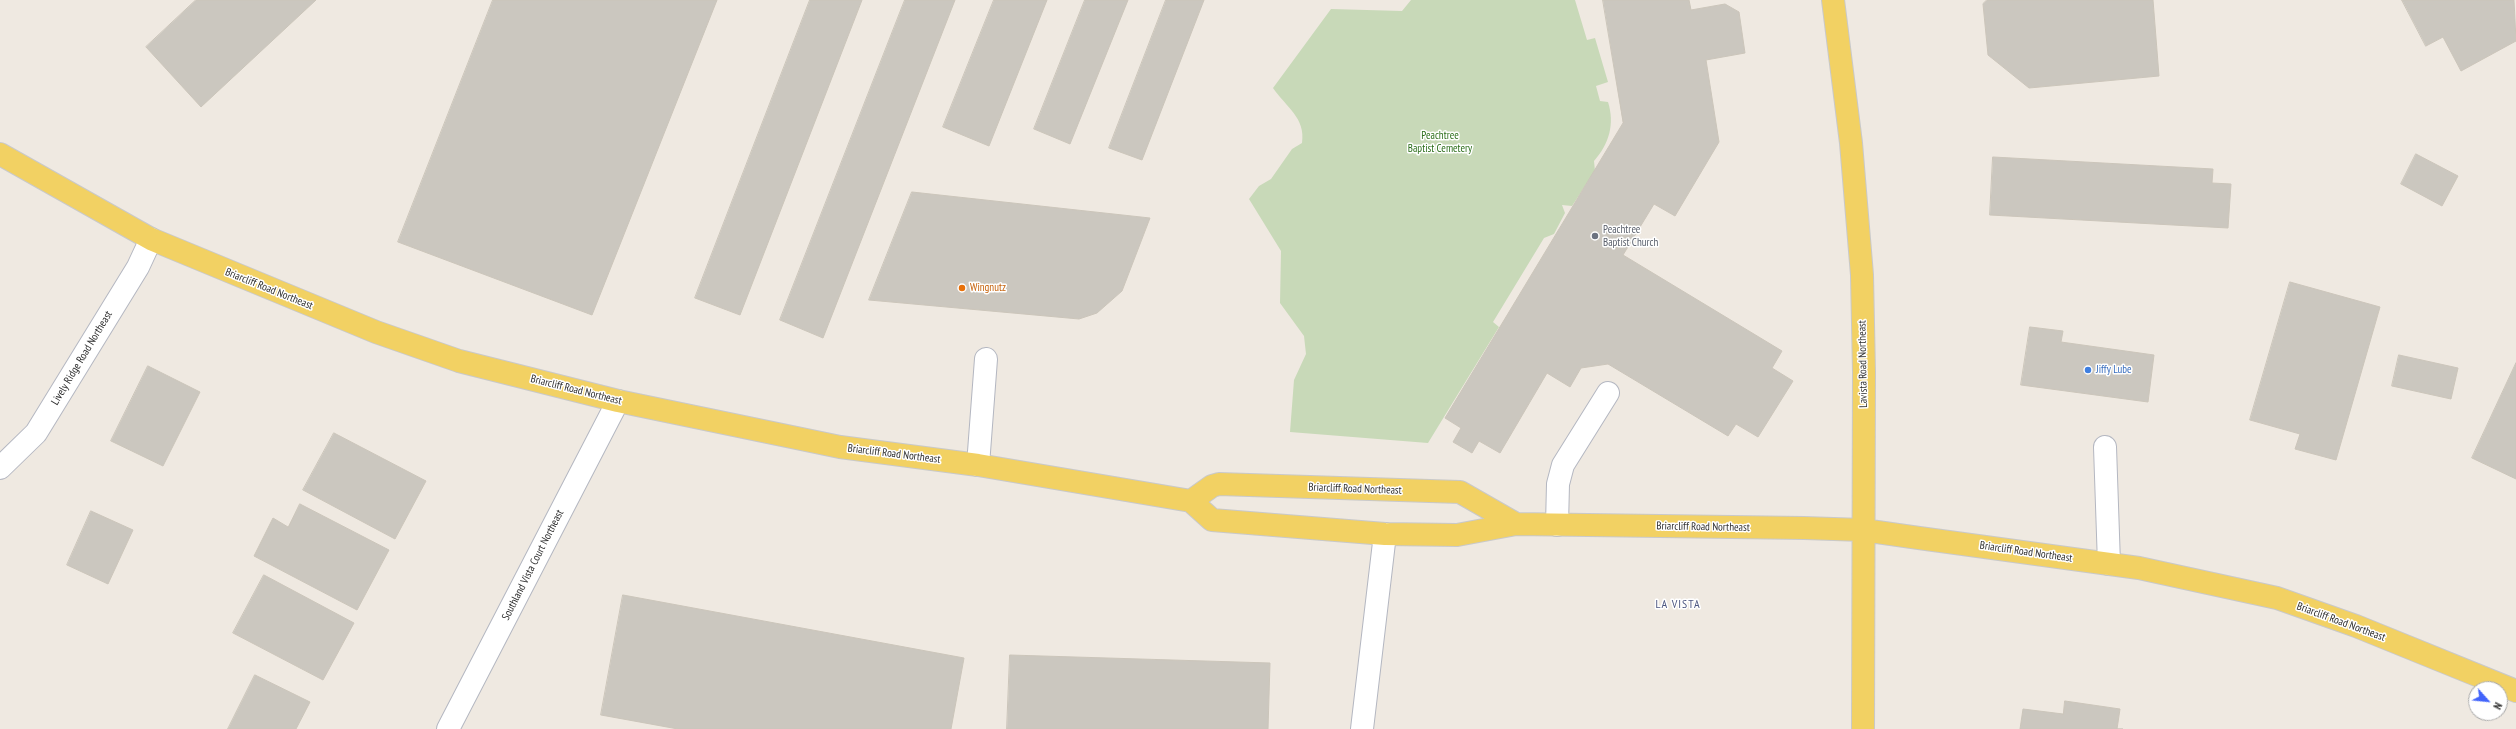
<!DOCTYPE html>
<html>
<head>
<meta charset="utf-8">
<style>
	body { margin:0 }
	#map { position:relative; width:2516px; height:729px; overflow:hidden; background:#efe9e1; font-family:"PT Sans Narrow",sans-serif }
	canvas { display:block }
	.north { position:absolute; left:2468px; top:681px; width:40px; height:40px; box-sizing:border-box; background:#fff; border:1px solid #ababab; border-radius:50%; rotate:117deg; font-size:11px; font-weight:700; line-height:16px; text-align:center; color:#2e2e2e }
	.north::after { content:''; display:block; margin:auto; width:14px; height:18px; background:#4264fb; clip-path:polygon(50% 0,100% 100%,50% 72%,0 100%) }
</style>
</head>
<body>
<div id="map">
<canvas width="2516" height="729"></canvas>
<div class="north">N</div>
</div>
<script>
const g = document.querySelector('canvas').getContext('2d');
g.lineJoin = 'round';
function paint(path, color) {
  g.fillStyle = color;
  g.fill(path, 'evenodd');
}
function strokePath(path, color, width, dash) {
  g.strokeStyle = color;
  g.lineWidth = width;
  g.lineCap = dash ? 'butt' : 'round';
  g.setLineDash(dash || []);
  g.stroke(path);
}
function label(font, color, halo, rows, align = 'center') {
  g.font = font + ' "PT Sans Narrow",sans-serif';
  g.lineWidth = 3;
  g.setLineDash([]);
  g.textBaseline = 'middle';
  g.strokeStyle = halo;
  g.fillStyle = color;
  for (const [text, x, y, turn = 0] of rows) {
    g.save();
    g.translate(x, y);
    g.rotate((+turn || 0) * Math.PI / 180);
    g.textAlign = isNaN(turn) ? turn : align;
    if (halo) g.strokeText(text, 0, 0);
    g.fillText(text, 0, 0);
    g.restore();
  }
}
const cemetery = new Path2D(`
	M1411,0H1575L1587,40L1595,38L1608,82L1596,86L1600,101L1608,102C1615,124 1609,144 1594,161L1595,171L1572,206L1562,205L1565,213L1554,234L1544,238L1493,322L1499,327L1428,443L1290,432L1294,380L1306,354L1304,336L1280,303L1281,251L1249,199L1259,186L1271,179L1292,149L1302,143C1306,118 1286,107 1273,88L1331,9L1402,11Z`);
const building = new Path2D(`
	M196,0H316L201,107L146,47Z
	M493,0H717L592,315L398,242Z
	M810,0H862L740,315L695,298Z
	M905,0H955L823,338L780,320Z
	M994,0H1047L989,146L943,127Z
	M1085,0H1128L1070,144L1034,129Z
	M1166,0H1204L1142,160L1109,148Z
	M1603,0H1689L1691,10L1725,4L1739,12L1745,53L1706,60L1719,142L1675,216L1654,204L1623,255L1782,351L1772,368L1793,381L1758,437L1736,424L1728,436L1608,364L1581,368L1570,387L1547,373L1500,453L1479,441L1472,453L1453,442L1461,428L1445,418L1623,123Z
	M1987,0H2153L2159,76L2029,88L1988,55L1983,4Z
	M2402,0H2514L2516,41L2461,71L2443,37L2426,46Z
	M2416,154L2458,176L2442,206L2401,184Z
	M1993,157L2213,169L2212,183L2231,184L2228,228L1990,215Z
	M912,192L1150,218L1122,291L1097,313L1079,319L869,300Z
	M2290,282L2380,307L2336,460L2295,449L2300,434L2250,420Z
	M2030,327L2063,331L2061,342L2154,355L2148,402L2021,385Z
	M2399,355L2458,368L2451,399L2392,386Z
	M2516,363V479L2472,458Z
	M148,366L200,392L163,466L111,441Z
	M334,433L426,481L395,539L303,490Z
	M300,504L389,550L357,610L254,556L273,518L288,527Z
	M91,511L133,530L108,584L67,565Z
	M264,575L354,623L323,680L233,633Z
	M623,595L964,658L951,729H678L601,715Z
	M1010,655L1270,663L1268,729H1007Z
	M255,675L310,702L296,729H228Z
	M2065,701L2120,709L2117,729H2123H2020L2023,709L2063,714Z`);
const minor = new Path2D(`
	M2105,447L2109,564
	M978,465L986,359
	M0,468L36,433L138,267L151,239
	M1557,525L1558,484L1563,465L1608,393
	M448,729L618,401
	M1362,729L1385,534`);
const major = new Path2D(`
	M1833,0L1851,143L1862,275L1864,372L1863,729
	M0,154L151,239L376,332L459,361L618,401L840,447L978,465L1191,501L1212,520L1385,534L1457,535L1516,524L1804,528L1863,530L1919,538L2139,568L2277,598L2356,626L2516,691
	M1191,501L1212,486L1219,484L1460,492L1516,524`);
const markers = [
	[1595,236,4,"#6b7280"],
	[962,288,4,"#e8710a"],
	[2088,370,4,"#3f7fe0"]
];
const parkNames = [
	["Peachtree",1440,136],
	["Baptist Cemetery",1440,149]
];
const worshipNames = [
	["Peachtree",1603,230],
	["Baptist Church",1603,243]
];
const foodNames = [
	["Wingnutz",970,288]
];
const streetNames = [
	["Briarcliff Road Northeast",269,289,22],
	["Lively Ridge Road Northeast",82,358,-59],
	["Lavista Road Northeast",1863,364,-91],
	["Briarcliff Road Northeast",576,390,14],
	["Briarcliff Road Northeast",894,454,7],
	["Briarcliff Road Northeast",1355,489,2],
	["Briarcliff Road Northeast",1703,527,1],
	["Briarcliff Road Northeast",2026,552,8],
	["Southland Vista Court Northeast",533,565,-63],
	["Briarcliff Road Northeast",2341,622,20]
];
const shopNames = [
	["Jiffy Lube",2096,370]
];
const neighbourhoodNames = [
	["LA VISTA",1678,605]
];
paint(cemetery, '#c8d9b8');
paint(building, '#cbc7bf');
strokePath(building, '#cbc5ba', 1);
strokePath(minor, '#b4b7c1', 24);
strokePath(major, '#c9c9c9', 24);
strokePath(minor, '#fff', 22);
strokePath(major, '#f2d163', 22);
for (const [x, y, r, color] of markers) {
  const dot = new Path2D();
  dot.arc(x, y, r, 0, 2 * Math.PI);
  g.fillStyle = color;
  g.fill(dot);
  strokePath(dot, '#fff', 1.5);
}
label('11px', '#2c6e1b', '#fff', parkNames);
label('11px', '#5b616d', '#fff', worshipNames, 'left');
label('11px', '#c56008', '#fff', foodNames, 'left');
label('11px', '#2e2e2e', '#fff', streetNames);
label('11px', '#366cbe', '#fff', shopNames, 'left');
g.letterSpacing = '1px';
label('12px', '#4d5680', '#fff', neighbourhoodNames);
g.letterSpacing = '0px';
</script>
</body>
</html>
